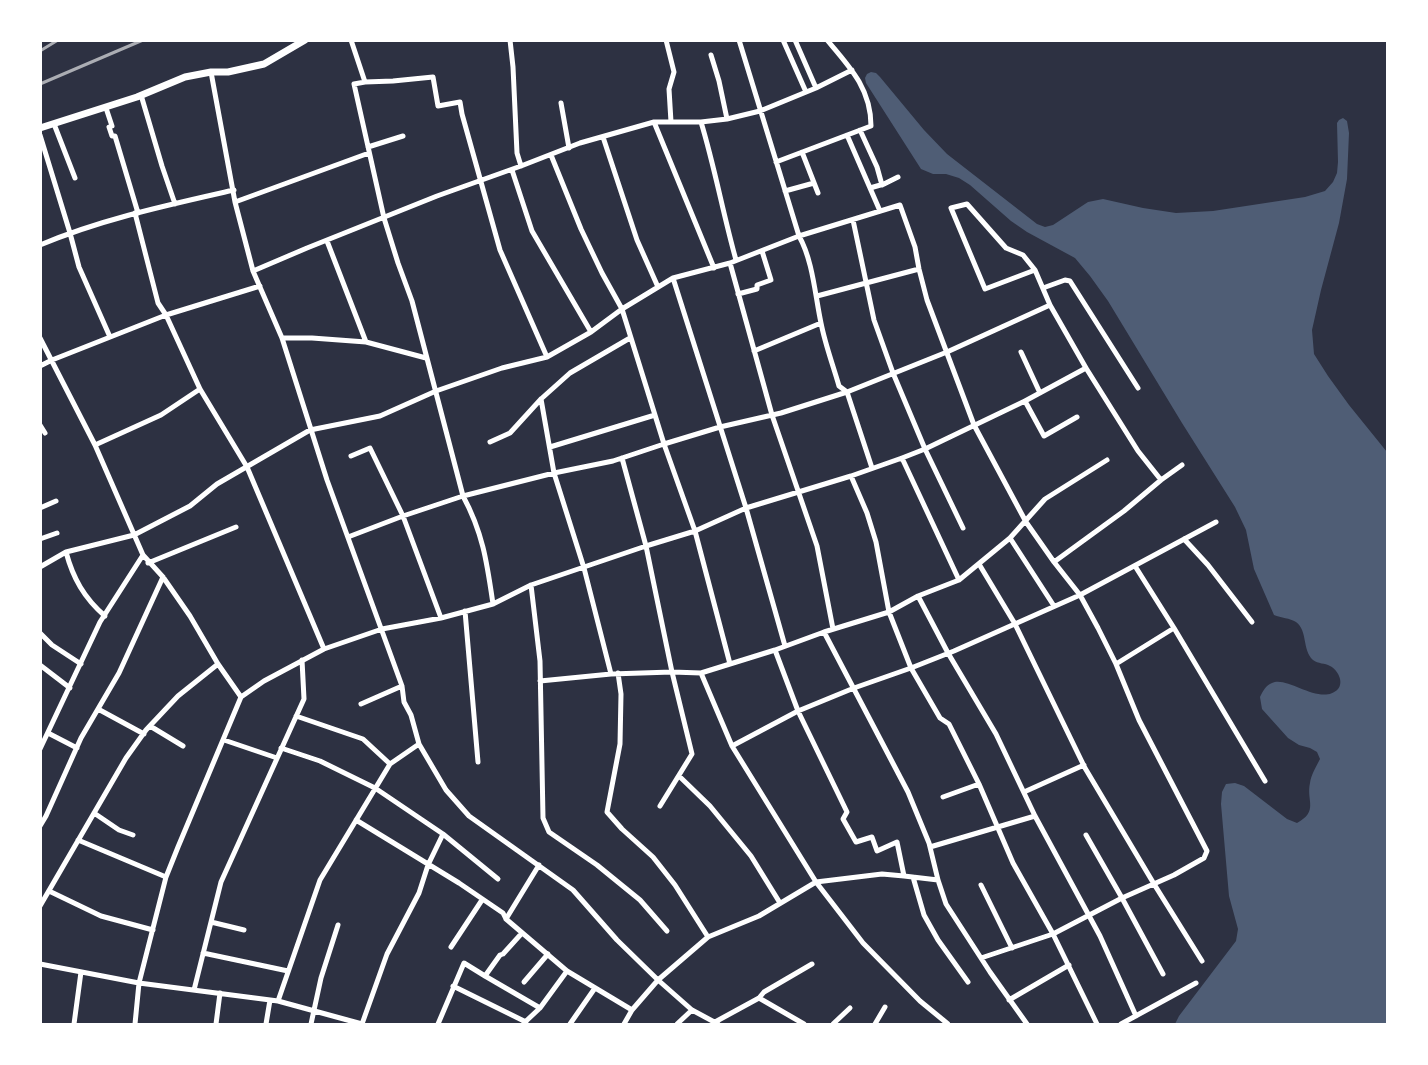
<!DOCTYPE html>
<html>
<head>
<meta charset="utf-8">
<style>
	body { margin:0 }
	#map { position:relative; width:1428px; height:1065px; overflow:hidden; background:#2d3142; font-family:"DM Sans",sans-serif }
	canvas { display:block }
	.frame { position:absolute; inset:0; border:42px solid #fff; pointer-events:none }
</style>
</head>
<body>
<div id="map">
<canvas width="1428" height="1065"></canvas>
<div class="frame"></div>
</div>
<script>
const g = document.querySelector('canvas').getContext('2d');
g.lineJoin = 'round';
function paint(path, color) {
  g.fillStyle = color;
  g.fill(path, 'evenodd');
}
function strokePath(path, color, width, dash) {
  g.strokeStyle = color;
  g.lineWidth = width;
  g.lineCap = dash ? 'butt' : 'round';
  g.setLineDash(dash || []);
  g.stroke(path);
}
const water = new Path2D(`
	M871,72L876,73L880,77L924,130L947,154L1037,224L1045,227L1053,225L1088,202L1103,199L1143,208L1176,213L1213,211L1305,197L1325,191L1333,182L1337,173L1338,162L1337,123L1339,120L1343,118L1347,121L1349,133L1347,179L1339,223L1321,290L1312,330L1314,354L1328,376L1349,405L1387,452V1024H1175L1179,1016L1236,941L1238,929L1229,896L1221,804L1222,792L1226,784L1235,783L1244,786L1287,819L1297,823C1319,811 1306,801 1310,783C1311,775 1316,767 1320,759L1317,752L1310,748L1299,745L1288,738L1262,709L1260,697C1263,691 1266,685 1272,683C1287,675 1321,707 1338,689C1344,682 1338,670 1330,666C1325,663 1318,664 1313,660C1302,650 1308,631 1296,622C1290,618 1281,618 1274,615L1254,569L1246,530L1235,507L1182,423L1108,301L1090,276L1075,258L1027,232L1011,221L970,185L959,178L946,174H933L921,169L866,83L865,78L867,74Z`);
const minor = new Path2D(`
	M351,40L365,82L354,84L384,218L398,263L412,301L463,496C483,533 487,563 493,604
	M510,40L513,67L517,153L521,166
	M666,40L674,72L669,89L671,122
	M739,40L799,236C813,261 815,295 821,323C825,344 833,365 839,386L847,392L872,468
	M783,40L806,92
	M795,40L816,88
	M711,55L719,81L727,119
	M211,72L235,202L253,271L282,338L327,480L402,686L404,702L411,715L419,744L446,790L469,816L573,890L617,940L658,980L692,1010L718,1024
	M365,82L393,81L433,77L438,106L460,102L462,114L500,250L547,357
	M141,95L162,166L175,204
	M561,103L569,148
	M106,108L112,126L109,127L112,136H115L138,213
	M654,122L714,268
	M701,122C715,168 723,214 736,260
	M54,124L75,178
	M860,130L877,167L882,185
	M40,135L70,233L79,267L110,337
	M847,135L880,211
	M603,137L637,240L658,287
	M368,147L403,136
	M802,152L818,193
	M551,155L581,229L602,273L622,309L664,444L695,531L730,664
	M776,162L871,126C871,89 850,67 827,40
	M512,170L532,231L591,332
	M870,188L884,184L898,177
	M785,191L814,183
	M235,202L369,153
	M135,213L158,303L166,315L200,389L247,467L324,649
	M853,220L874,320L893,373L925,449L963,528
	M327,241L366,342
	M40,245C102,219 168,205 234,190
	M730,263L772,415L817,546L833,629
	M1035,270L985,289L951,208L967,204L1006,248L1023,255L1035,270L1050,305L1086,368L1138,451L1161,480
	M253,271L307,248L437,196L521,166L580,143L654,122H701L727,119L760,111L816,88L852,70
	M673,278L746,508L785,646
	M1043,288L1065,280L1070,281L1138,388
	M738,294L757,289V285L771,280L762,251
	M817,296L919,269
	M40,338L95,445L143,555L163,577L190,616L218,664L241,697
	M282,338H312L366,342L426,358
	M754,351L821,323
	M1021,352L1040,393
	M40,366L52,360L166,315L260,286
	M541,399L554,473L584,568L611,674
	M1025,401L1044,436L1077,417
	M40,425L45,433
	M490,442L510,433L541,399L570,373L630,338
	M95,445L161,415L200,389
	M550,447L655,415
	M351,456L370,448L403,516L441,618
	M622,458L646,546L672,672L692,754L660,806
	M902,458L959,580
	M851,476L867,513L876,542L889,612L911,668L940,718L949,724L979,784L1013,863L1053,934L1097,1024
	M40,508L56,501
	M348,537L403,516L463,496L554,473L613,461L664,444L720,427L781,413L847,392L947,352L1050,305
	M1010,538L1054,606
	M40,539L57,533
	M1184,539L1208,565L1252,622
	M66,552C73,578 84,598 105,616
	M1054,562L1124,511L1161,480L1182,465
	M148,563L236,527
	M979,564L1015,624L1085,768L1154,884L1202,961
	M1135,566L1174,628L1265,781
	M40,567L66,552L134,535L190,506L217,484L310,430L380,416L436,391L502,368L547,357L591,332L622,309L673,278L730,263L799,236L900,205L915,247L919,269L927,300L974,425L1026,522L1054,562L1080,595L1098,628L1116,664L1139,720L1207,851L1204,858L1174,875L1122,898L1053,934L981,958
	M531,585L540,661L543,818L549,832L597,865L640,900L667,931
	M918,596L948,653L996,734L1035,816L1100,936L1136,1016
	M465,611L478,762
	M824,632L908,792L929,843L938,880L946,904L990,972L1027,1024
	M40,633L52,645L81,664
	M775,650L798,711L847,812L843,819L856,842L872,837L877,851L897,842L904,876
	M1116,664L1174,628
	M40,665L70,688
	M618,673L621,694L620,744L607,812L622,829L653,857L675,885L708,937
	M701,673L732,746L816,882L863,943L920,1001L948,1024
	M540,681L611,674L672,672L701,673L775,650L824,632L889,612L918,596L959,580L1010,538L1045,499L1107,460
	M361,704L402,686
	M98,709L144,734
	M296,716L363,739L390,764L419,744
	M150,726L183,746
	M48,733L77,748
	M224,740L277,758
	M732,746L798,711L854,688L911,668L954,651L1080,595L1216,522
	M281,748L320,761L375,788L443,834L498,879
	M40,749L100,622L143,555
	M679,776L710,806L751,856L780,903
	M1024,792L1084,765
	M943,797L979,784
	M94,813L119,830L133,835
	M356,820L459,883L503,913L506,919L567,971L632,1010
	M40,826L46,816L81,738L119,673L163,577
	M1086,835L1122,898L1163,974
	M78,840L166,877
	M930,847L1035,816
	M913,877L924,915L938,940L968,982
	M981,885L1012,948
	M49,891L101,916L153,930
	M40,906L126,758L146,730L178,696L218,664
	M506,919L539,865
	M211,922L244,930
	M522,933L503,954L500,955L485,976L540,1008
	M451,947L482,900
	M203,953L288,971
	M40,964L139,983L278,1001L362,1024L387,954L419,893L428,865L443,834
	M524,982L548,954
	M453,986L526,1022
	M194,990L221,882L304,699L302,660
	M759,998L764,992L812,964
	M1009,1000L1069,965
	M278,1001L320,880L390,764
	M715,1022L759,998L804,1024
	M524,1023L540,1008L567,971
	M74,1024L81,972
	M135,1024L139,983L166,877L178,847L241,697L264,681L324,649L382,629L441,618L493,604L531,585L646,546L695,531L746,508L851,476L902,458L925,449L1025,401L1086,368
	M216,1024L220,993
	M266,1024L270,1000
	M311,1024L321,978L338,925
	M438,1024L464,963L485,976
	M570,1024L595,988
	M624,1024L632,1010L658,980L708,937L759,916L816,882L882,874L904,876L938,880
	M677,1024L692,1010
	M833,1024L850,1008
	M875,1024L885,1007
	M1121,1024L1196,983`);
const tertiary = new Path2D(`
	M40,128L137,97L185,77L211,72H228L264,64L305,40`);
const rail = new Path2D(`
	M40,51L58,40
	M40,84L143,40`);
paint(water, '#4f5d75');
strokePath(minor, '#fff', 5);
strokePath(tertiary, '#fff', 7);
strokePath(rail, '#abadb3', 3);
</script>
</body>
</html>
